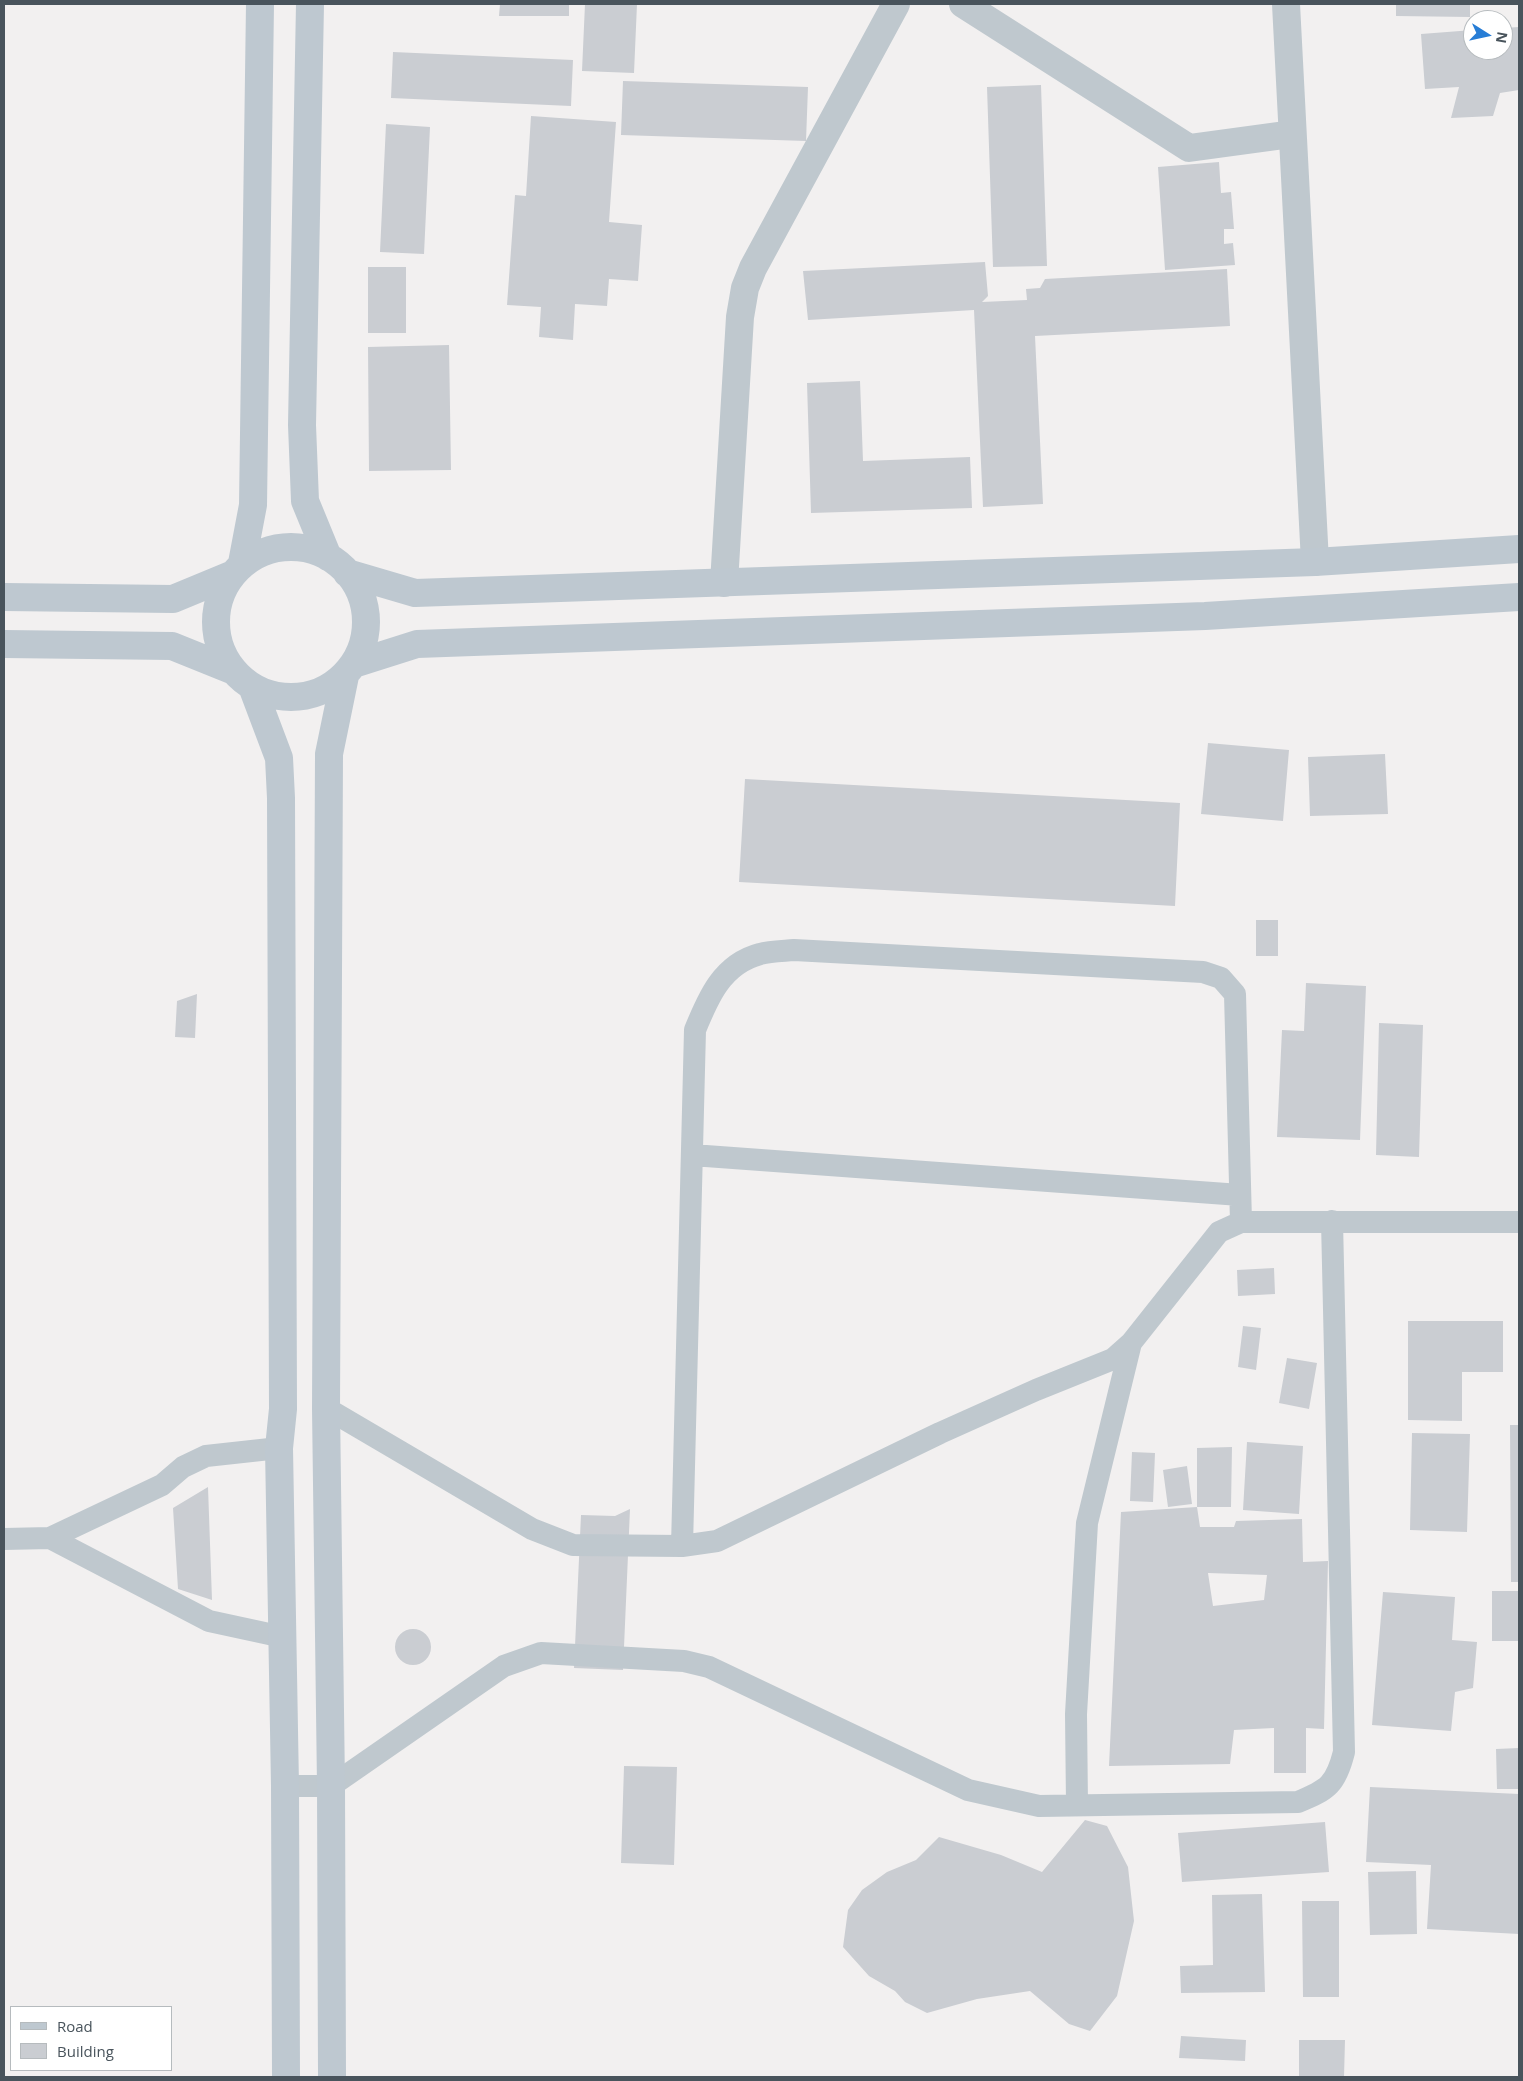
<!DOCTYPE html>
<html>
<head>
<meta charset="utf-8">
<style>
	body { margin:0 }
	#map { position:relative; width:1523px; height:2081px; overflow:hidden; background:#f2f0f0; font-family:"Open Sans",sans-serif }
	canvas { display:block }
	.frame { position:absolute; inset:0; border:5px solid #49545c; pointer-events:none }
	.legend { position:absolute; left:10px; top:2006px; width:162px; height:65px; box-sizing:border-box; background:#fff; border:1px solid #b6bbbe; margin:0; padding:6px 9px; list-style:none; font-size:15px; color:#49545c }
	.legend li { display:flex; align-items:center; gap:10px; height:25px }
	.legend b { width:25px; border:1px solid #b6bbbe }
	.north { position:absolute; left:1463px; top:10px; width:50px; height:50px; box-sizing:border-box; background:#fff; border:1px solid #b6bbbe; border-radius:50%; rotate:100deg; font-size:14px; font-weight:700; line-height:20px; text-align:center; color:#49545c }
	.north::after { content:''; display:block; margin:auto; width:18px; height:22px; background:#277dd6; clip-path:polygon(50% 0,100% 100%,50% 72%,0 100%) }
</style>
</head>
<body>
<div id="map">
<canvas width="1523" height="2081"></canvas>
<div class="frame"></div>
<ul class="legend">
<li><b style="height:6px;background:#bec8d0"></b>Road</li>
<li><b style="height:14px;background:#cacdd2"></b>Building</li>
</ul>
<div class="north">N</div>
</div>
<script>
const g = document.querySelector('canvas').getContext('2d');
g.lineJoin = 'round';
function paint(path, color) {
  g.fillStyle = color;
  g.fill(path, 'evenodd');
}
function strokePath(path, color, width, dash) {
  g.strokeStyle = color;
  g.lineWidth = width;
  g.lineCap = dash ? 'butt' : 'round';
  g.setLineDash(dash || []);
  g.stroke(path);
}
const building = new Path2D(`
	M500,4H569V16H499Z
	M585,4H637L634,73L582,71Z
	M1396,4H1470V17L1396,16Z
	M1519,27V90L1500,93L1493,116L1451,118L1459,87L1425,89L1421,34L1473,30V50H1503V28Z
	M393,52L573,60L571,106L391,98Z
	M623,81L808,87L806,141L621,135Z
	M1041,85L1047,266L993,267L987,87Z
	M531,116L616,122L609,222L642,225L638,281L609,279L607,306L575,304L573,340L539,337L541,307L507,305L515,195L526,196Z
	M386,124L430,127L424,254L380,252Z
	M1219,162L1221,193L1231,192L1234,229H1224V244L1233,243L1235,265L1165,270L1158,167Z
	M985,262L988,296L982,302L1027,300L1026,289L1040,288L1045,279L1227,269L1230,326L1035,336L1043,504L983,507L974,310L808,320L803,271Z
	M368,267H406V333H368Z
	M449,345L451,470L369,471L368,347Z
	M860,381L863,461L970,457L972,508L811,513L807,383Z
	M1208,743L1289,750L1283,821L1201,814Z
	M1385,754L1388,814L1310,816L1308,757Z
	M745,779L1180,803L1175,906L739,882Z
	M1256,920H1278V956H1256Z
	M1306,983L1366,986L1360,1140L1277,1137L1282,1030L1304,1031Z
	M197,994L195,1038L175,1037L177,1001Z
	M1379,1023L1423,1025L1419,1157L1376,1155Z
	M1274,1268L1275,1294L1238,1296L1237,1270Z
	M1408,1321H1503V1372H1462V1421L1408,1420Z
	M1243,1326L1261,1328L1256,1370L1238,1367Z
	M1287,1358L1317,1363L1309,1409L1279,1403Z
	M1510,1425H1519V1582H1511Z
	M1412,1433L1470,1434L1467,1532L1410,1530Z
	M1247,1442L1303,1446L1299,1514L1243,1510Z
	M1232,1447L1231,1507H1197V1448Z
	M1132,1452L1155,1453L1153,1502L1130,1501Z
	M1187,1466L1192,1504L1168,1507L1163,1470Z
	M208,1487L212,1600L178,1589L173,1508Z
	M1197,1507L1200,1527H1234L1236,1521L1302,1519L1303,1562L1328,1561L1324,1729L1306,1728V1773H1274V1728L1234,1730L1230,1764L1109,1766L1121,1512ZM1208,1573L1267,1575L1264,1600L1213,1606Z
	M630,1509L623,1670L574,1668L581,1515L615,1516Z
	M1492,1591H1519V1641H1492Z
	M1383,1592L1455,1597L1452,1640L1477,1642L1473,1688L1455,1692L1451,1731L1372,1725Z
	M395 1647a18 18 0 1 1 36 0a18 18 0 1 1-36 0Z
	M1519,1748V1789H1497L1496,1749Z
	M624,1766L677,1767L674,1865L621,1863Z
	M1370,1787L1519,1794V1934L1427,1929L1431,1865L1366,1862Z
	M1085,1820L1107,1826L1128,1867L1134,1921L1117,1996L1090,2031L1069,2024L1030,1991L977,1999L927,2013L905,2002L895,1991L869,1976L843,1947L848,1910L862,1890L887,1872L916,1860L939,1837L1001,1855L1042,1872Z
	M1325,1822L1329,1872L1182,1882L1178,1833Z
	M1416,1871L1417,1934L1370,1935L1368,1872Z
	M1262,1894L1265,1992L1181,1993L1180,1966L1213,1965L1212,1895Z
	M1302,1901H1339V1997H1303Z
	M1181,2036L1246,2040L1245,2061L1179,2058Z
	M1299,2040H1345L1344,2077H1299Z`);
const lane = new Path2D(`
	M692,1155L1240,1195
	M326,1408L532,1529L573,1545L682,1546L717,1541L940,1433L1036,1390L1113,1359L1131,1343L1219,1232L1241,1222H1519
	M50,1538L209,1621L283,1637
	M4,1539L50,1538L162,1485L183,1467L206,1456L279,1448
	M682,1546L695,1030C708,998 722,964 760,954C770,951 783,951 794,950L1203,972L1221,978L1235,994L1241,1222
	M285,1786H331L504,1666L541,1653L684,1661L709,1667L968,1790L1039,1806L1298,1802C1328,1790 1336,1784 1344,1752L1332,1221
	M1077,1805L1076,1714L1087,1523L1131,1343`);
const street = new Path2D(`
	M963,4L1189,148L1292,134
	M1286,4L1315,562
	M724,583L740,317L745,288L753,268L896,4`);
const secondary = new Path2D(`
	M310,4L302,425L305,501L328,557
	M216 622a75 75 0 1 1 150 0a75 75 0 1 1-150 0Z
	M242,563L253,505L260,4
	M347,573L415,593L1315,562L1519,549
	M4,597L173,599L231,575
	M4,644L172,646L234,671
	M354,664L417,644L1205,616L1519,597
	M253,689L279,758L281,798L283,1409L279,1448L285,1786L286,2077
	M332,2077L331,1786L326,1408L329,754L345,676`);
paint(building, '#cacdd2');
strokePath(lane, '#bfc8ce', 22);
strokePath(street, '#bfc8ce', 28);
strokePath(secondary, '#bec8d0', 28);
</script>
</body>
</html>
